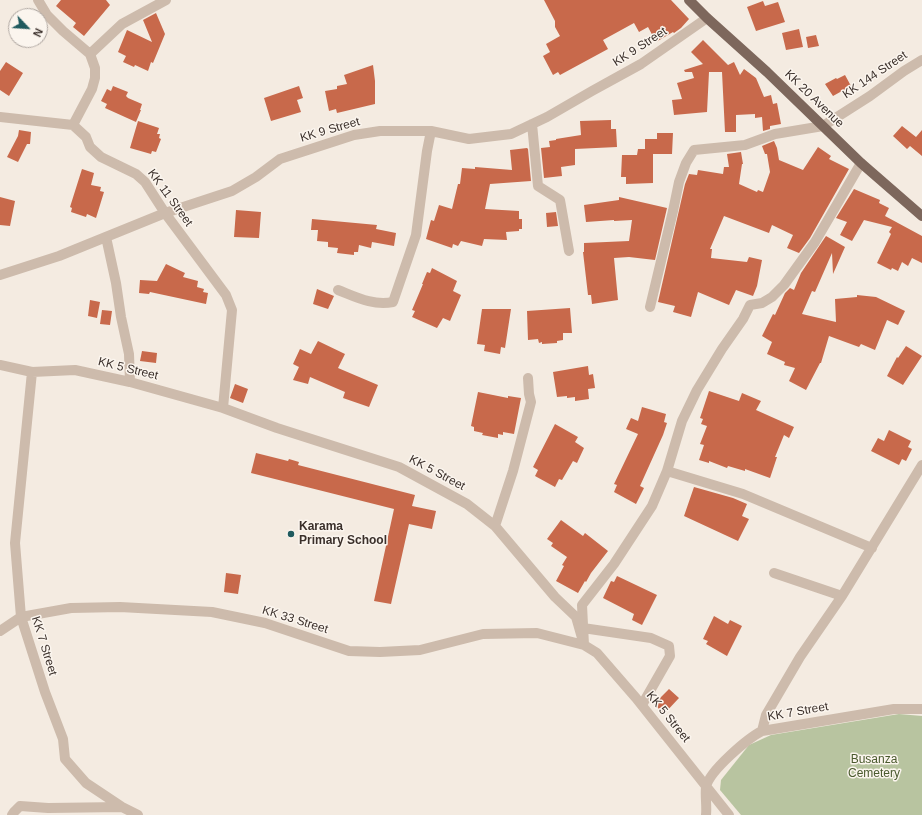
<!DOCTYPE html>
<html>
<head>
<meta charset="utf-8">
<style>
	body { margin:0 }
	#map { position:relative; width:922px; height:815px; overflow:hidden; background:#f4ebe1; font-family:Helvetica,sans-serif }
	canvas { display:block }
	.north { position:absolute; left:8px; top:8px; width:40px; height:40px; box-sizing:border-box; background:#fbf5ee; border:1px solid #aea6a0; border-radius:50%; rotate:115deg; font-size:11px; font-weight:700; line-height:16px; text-align:center; color:#3b302b }
	.north::after { content:''; display:block; margin:auto; width:14px; height:18px; background:#1f5a5e; clip-path:polygon(50% 0,100% 100%,50% 72%,0 100%) }
</style>
</head>
<body>
<div id="map">
<canvas width="922" height="815"></canvas>
<div class="north">N</div>
</div>
<script>
const g = document.querySelector('canvas').getContext('2d');
g.lineJoin = 'round';
function paint(path, color) {
  g.fillStyle = color;
  g.fill(path, 'evenodd');
}
function strokePath(path, color, width, dash) {
  g.strokeStyle = color;
  g.lineWidth = width;
  g.lineCap = dash ? 'butt' : 'round';
  g.setLineDash(dash || []);
  g.stroke(path);
}
function label(font, color, halo, rows, align = 'center') {
  g.font = font + ' Helvetica,sans-serif';
  g.lineWidth = 3;
  g.setLineDash([]);
  g.textBaseline = 'middle';
  g.strokeStyle = halo;
  g.fillStyle = color;
  for (const [text, x, y, turn = 0] of rows) {
    g.save();
    g.translate(x, y);
    g.rotate((+turn || 0) * Math.PI / 180);
    g.textAlign = isNaN(turn) ? turn : align;
    if (halo) g.strokeText(text, 0, 0);
    g.fillText(text, 0, 0);
    g.restore();
  }
}
const green = new Path2D(`
	M899,714L922,716V815H741L720,790L721,780L749,745L771,735Z`);
const building = new Path2D(`
	M61,0H106L110,5L84,36L73,27L76,23L56,6Z
	M544,0H671L689,19L681,28L674,33L673,32L656,42L648,27L639,32L634,23L603,40L608,49L560,75L558,72L553,75L543,56L550,52L546,44L560,36L555,27V21Z
	M763,1L765,6L778,2L785,22L756,31L747,7Z
	M156,13L165,34L153,63L151,62L148,71L135,65L134,67L123,62L126,56L118,52L127,30L152,42L143,20Z
	M799,29L803,47L786,50L782,33Z
	M816,35L819,46L808,48L806,37Z
	M703,40L728,65L734,62L740,75L744,69L756,78L764,97L771,95L773,104L777,103L781,124L770,126V129L763,131L762,117L755,118V114L736,115V132H725L722,72H709L707,112L674,115L672,100L682,99L677,83L694,78L692,72H685L684,70L703,64L691,52Z
	M6,62L23,73L9,96L0,90V71Z
	M373,65L375,81V104L337,113L336,109L329,111L325,91L337,89V86L347,84L344,75Z
	M845,75L851,86L833,96L825,84L836,78L837,79Z
	M113,86L128,92L126,96L128,98L142,104L140,110H141L136,122L105,108L107,104L101,101L107,89L111,91Z
	M299,86L303,98L297,100L301,112L271,121L264,98Z
	M611,120V129H616L617,147L575,149V165L561,167L562,176L544,178L541,148L550,147L549,141L556,140V139L581,135L580,121Z
	M138,121L159,128L157,134H160L159,138L161,139L156,152L152,151L151,154L130,148Z
	M902,126L916,137L922,130V156L910,146L907,149L893,136Z
	M19,130L31,132L30,144H27L18,162L7,157L18,136Z
	M657,133H673L672,154H653V183L626,184V177H621L622,155H637L638,149H645V139H657Z
	M774,141L777,148L779,160L803,170L818,147L831,156L829,159L849,169L810,238L799,253L787,248L793,235L772,225L769,233L724,216L710,249H712L711,258L747,262L749,257L762,260L757,286L753,296L736,290L729,305L698,292L691,317L673,312L675,306L658,302L685,184L689,174L697,175L698,170L723,174L724,167H729L727,154L741,152L743,164H742L739,184L757,192L758,190L763,192L770,172L767,154H765L762,146Z
	M527,148L528,149L531,181L490,184L485,209L519,211V219H522V229H519V231L506,232L507,240L484,239L482,246L461,241L458,246L453,244L452,248L426,239L431,220L434,221L439,205L452,209L458,184H460L462,168L475,169V167L512,170L510,150Z
	M82,169L94,173L91,185L101,187L100,191L104,192L96,218L87,214L86,217L71,212L72,208L70,207Z
	M854,189L880,200L879,203L889,208L885,216L922,236V263L912,258L908,266L902,262L898,271L892,268L891,270L877,263L891,234L889,232L892,227L864,220L852,241L840,235L847,222L836,218Z
	M0,197L15,201L10,226L0,225Z
	M619,197L667,208L655,260L629,257L614,258L618,300L592,304L591,295H588L583,252H584V243L629,241L632,220L614,221V220L586,222L584,205L619,200Z
	M236,210L261,212L259,238L234,237Z
	M556,212L558,226L547,227L546,213Z
	M312,219L377,225L376,229L396,233L394,246L372,242L371,248L359,245L358,252H354V255L337,253L338,248L328,247V242L317,241L318,230H311Z
	M826,236L845,247L833,274L832,253L815,292L812,291L802,314L836,322L835,299L857,297V295L876,297L905,311L898,325L887,320L875,350L861,344L859,347L829,336L821,363H820L806,390L789,381L795,368L784,365L785,362L767,354L772,342L762,336L773,314L775,315L785,293L790,288L794,290L801,273Z
	M166,264L185,273L183,277L198,281L197,287L204,289L203,292L208,293L206,304L150,292L149,294L139,293L140,280L157,281Z
	M432,268L457,281L453,291L461,295L450,321L443,318L437,328L412,317L415,311L412,310L423,284H422L427,272L430,273Z
	M317,289L334,296L328,309L313,304Z
	M90,300L100,302L97,318L88,316Z
	M570,308L572,333H563V340L557,341V343L542,344V342L539,343L538,339L528,340L527,311Z
	M482,309H511L505,348L501,347L500,354L484,351L485,345L477,344Z
	M102,310L112,311L110,325L100,324Z
	M318,341L345,354L338,368L378,385L369,407L343,398L345,392L310,377L308,384L293,380L299,367L293,364L300,349L311,354Z
	M906,346L922,356L903,385L887,376L897,357L898,358Z
	M142,351L157,353L156,363L140,361Z
	M588,366L589,375L593,374L595,388L588,389L589,399L575,401V397L567,398V396L557,397L553,372Z
	M235,384L248,389L243,403L230,398Z
	M709,391L739,401L742,393L761,401L756,410L794,427L789,438L784,435L775,457H777L770,478L745,469V471L728,466L727,468L709,461V463L699,460L704,445L700,444L707,426L701,424L703,419L700,418Z
	M478,392L508,398V396L521,398L514,434L503,432V435L498,434V438L482,435L483,433L474,431V427L471,426Z
	M642,407L666,414L664,422L667,423L663,435L640,486L644,488L636,504L614,492L617,485L614,484L638,434L626,429L631,418L638,421Z
	M555,424L578,437L575,442L584,448L577,463L573,461L562,480L559,479L555,487L535,476L538,470L533,467Z
	M889,430L911,441L908,447L912,449L906,461L902,459L899,465L871,451L878,438L884,441Z
	M256,453L288,461L289,459L299,462L298,465L415,495L412,506L436,511L432,529L409,524L391,604L374,601L394,509L251,473Z
	M694,487L733,498L747,504L742,516L749,519L738,541L684,516Z
	M561,520L583,536L585,533L608,551L591,573L586,582L585,581L578,593L556,581L564,566L562,565L567,557L551,546L553,543L547,539Z
	M226,573L241,575L238,594L224,592Z
	M617,576L657,595L642,625L632,620L634,614L603,598L611,581L614,582Z
	M714,616L728,624L730,620L742,626L727,656L706,644L708,641L703,639Z
	M669,689L679,698L664,714L654,704Z`);
const minor = new Path2D(`
	M38,0L47,15L63,31L90,54L95,68V78L92,89L73,125L86,137L90,147L101,157L136,174L145,182L165,213L226,295L232,310L223,408
	M90,54L122,24L166,0
	M0,117L73,125
	M532,124L538,186L560,200L569,251
	M106,237L116,283L121,317L129,354L130,382
	M0,275L59,256L165,213L232,191L256,177L280,159L354,135L380,131H431L469,139L511,134L547,117L592,91L641,64L707,18
	M338,290C356,297 373,306 393,302L416,235L427,151L431,131
	M650,307L673,211L679,182L686,163L694,150L745,145L775,134L823,126L870,96L904,71L922,60
	M0,365L32,372L75,370L130,382L223,408L277,428L399,467L467,504L495,526L555,597L576,617L584,645L597,653L636,698L729,815
	M32,372L15,543L21,617L45,692L63,739L65,759L86,783L122,807L138,815
	M667,471L743,494L872,548
	M495,526L513,471L531,402L529,394L528,378
	M774,573L842,596
	M583,628L651,638L669,646L670,656L642,705
	M0,631L21,617L71,608L120,607L212,612L265,623L349,651L380,652L420,650L483,634L537,633L584,645L582,605L614,564L652,506L667,471L682,421L697,390L722,349L743,319L750,305L762,303L772,297L784,285L815,242L861,163
	M762,731L766,715L800,657L842,596L922,465
	M12,815L14,812L20,806L48,808L122,807
	M706,815C707,806 705,796 706,787C709,771 748,738 762,731L894,709H922`);
const major = new Path2D(`
	M689,0L707,18L767,72L861,163L922,216`);
const markers = [
	[291,534,4,"#1f5a5e"]
];
const streetNames = [
	["KK 9 Street",640,47,-33],
	["KK 144 Street",875,75,-34],
	["KK 20 Avenue",814,99,44],
	["KK 9 Street",330,130,-16],
	["KK 11 Street",170,198,54],
	["KK 5 Street",128,369,14],
	["KK 5 Street",437,473,28],
	["KK 33 Street",295,620,17],
	["KK 7 Street",44,646,73],
	["KK 7 Street",798,712,-10],
	["KK 5 Street",668,717,51]
];
const poiNames = [
	["Karama",299,527],
	["Primary School",299,541]
];
const parkNames = [
	["Busanza",874,760],
	["Cemetery",874,774]
];
paint(green, '#b8c4a0');
paint(building, '#c8694b');
strokePath(minor, '#cdbbac', 10);
strokePath(major, '#7d675c', 10);
for (const [x, y, r, color] of markers) {
  const dot = new Path2D();
  dot.arc(x, y, r, 0, 2 * Math.PI);
  g.fillStyle = color;
  g.fill(dot);
  strokePath(dot, '#fbf5ee', 1.5);
}
label('12px', '#3b302b', '#fbf5ee', streetNames);
label('bold 12px', '#3b302b', '#fbf5ee', poiNames, 'left');
label('12px', '#4a5a2e', '#fbf5ee', parkNames);
</script>
</body>
</html>
